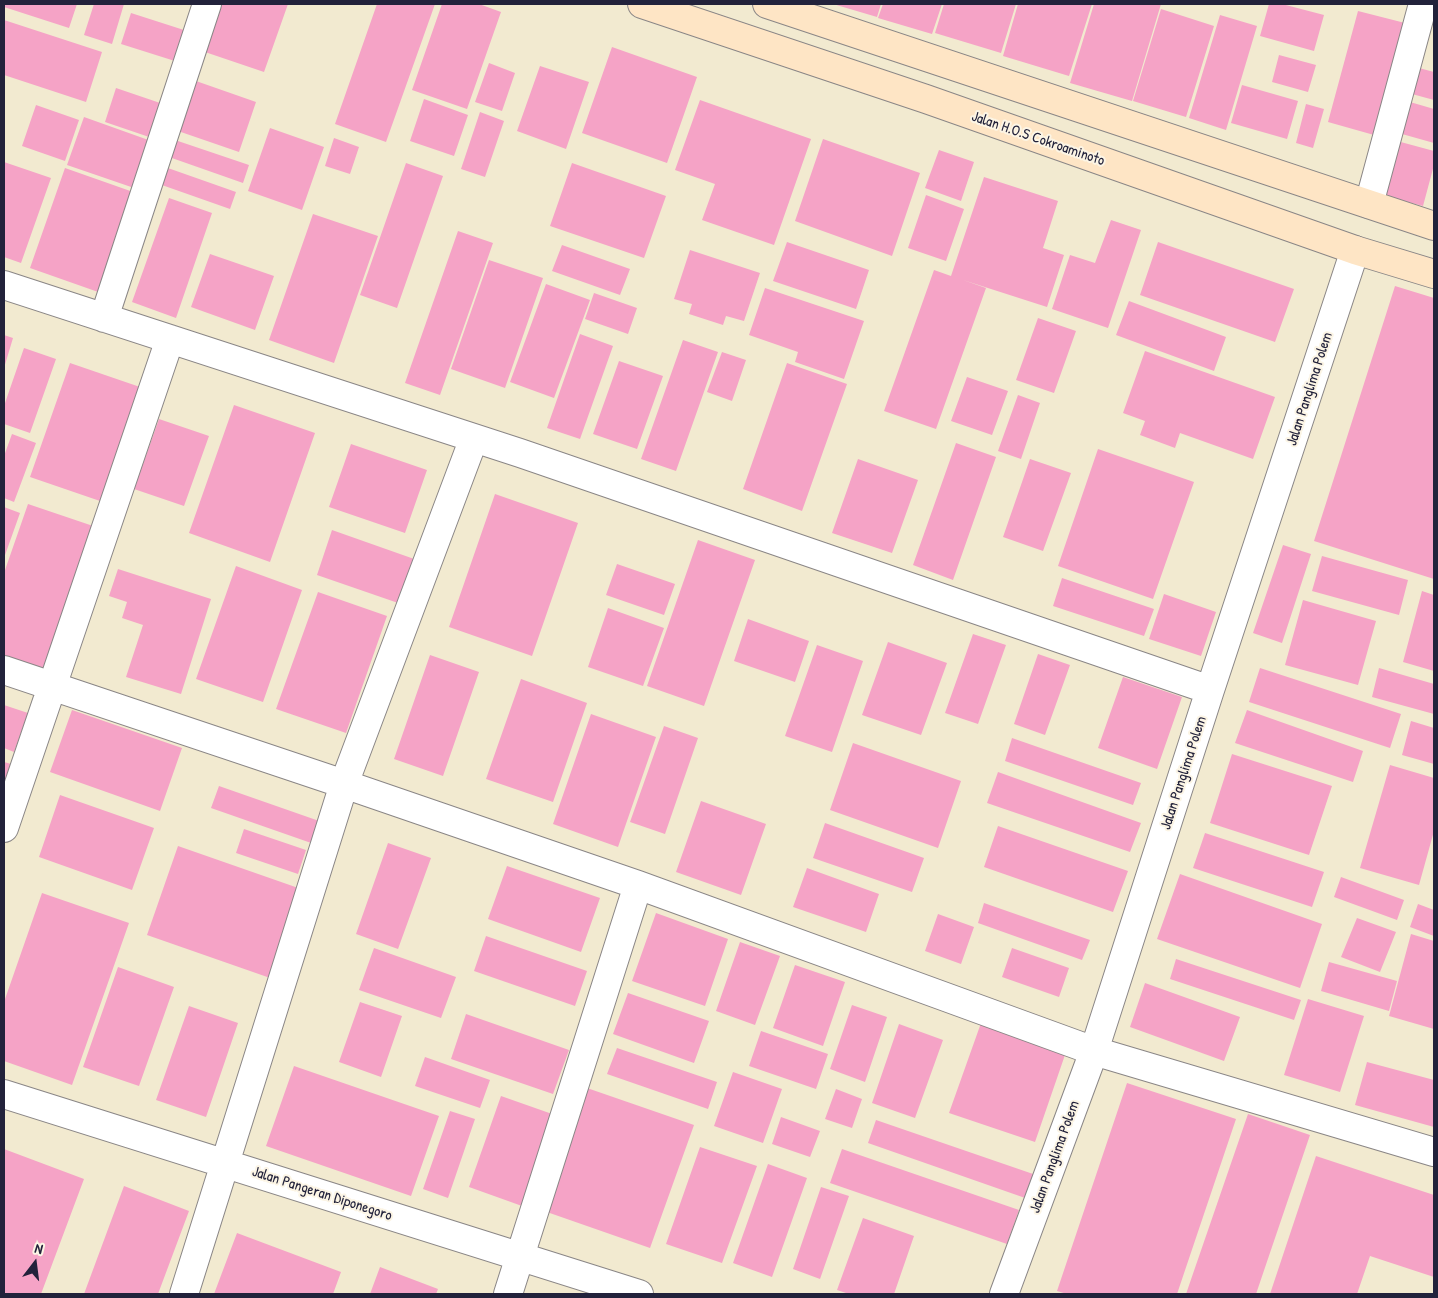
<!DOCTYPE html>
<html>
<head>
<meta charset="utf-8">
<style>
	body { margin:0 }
	#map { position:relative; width:1438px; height:1298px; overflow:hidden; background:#f2ead0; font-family:"Patrick Hand",sans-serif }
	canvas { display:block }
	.frame { position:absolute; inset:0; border:5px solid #22223b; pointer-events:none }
	.north { position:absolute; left:10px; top:1238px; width:50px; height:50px; -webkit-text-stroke:4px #fcf5e5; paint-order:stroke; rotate:15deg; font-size:14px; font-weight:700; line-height:20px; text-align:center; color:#22223b }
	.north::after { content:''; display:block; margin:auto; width:18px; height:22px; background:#22223b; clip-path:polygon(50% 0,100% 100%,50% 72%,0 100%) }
</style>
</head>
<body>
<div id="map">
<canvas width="1438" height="1298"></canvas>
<div class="frame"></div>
<div class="north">N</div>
</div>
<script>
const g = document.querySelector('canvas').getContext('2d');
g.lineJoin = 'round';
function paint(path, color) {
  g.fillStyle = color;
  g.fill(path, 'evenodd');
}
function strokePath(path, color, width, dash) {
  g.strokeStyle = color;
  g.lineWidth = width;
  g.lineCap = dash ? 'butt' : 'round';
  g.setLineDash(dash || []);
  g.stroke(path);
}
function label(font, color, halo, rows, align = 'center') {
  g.font = font + ' "Patrick Hand",sans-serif';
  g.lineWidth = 4;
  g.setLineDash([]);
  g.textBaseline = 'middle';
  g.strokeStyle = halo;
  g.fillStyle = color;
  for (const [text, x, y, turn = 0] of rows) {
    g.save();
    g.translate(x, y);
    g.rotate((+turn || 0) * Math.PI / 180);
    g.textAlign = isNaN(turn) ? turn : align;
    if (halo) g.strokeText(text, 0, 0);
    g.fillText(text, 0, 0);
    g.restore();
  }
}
const building = new Path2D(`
	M4,4H77L69,28L4,7Z
	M94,4H124L112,44L84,35Z
	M222,4H288L264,72L205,52Z
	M377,4H435L386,142L335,124Z
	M442,4H479L501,12L467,109L412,90Z
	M833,4H881L877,17Z
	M883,4H942L932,34L878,18Z
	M944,4H1016L1001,53L935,33Z
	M1018,4H1092L1069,76L1003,56Z
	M1094,4H1161L1132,101L1070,83Z
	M1269,4H1282L1324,15L1314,51L1260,36Z
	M1161,9L1214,26L1186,117L1133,101Z
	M1358,11L1405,23L1374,135L1328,122Z
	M131,13L187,31L178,62L121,44Z
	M1220,15L1257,26L1226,130L1189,118Z
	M4,20L102,52L86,102L4,75Z
	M612,47L697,77L667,163L582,133Z
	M1279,55L1316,65L1308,92L1272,82Z
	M489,63L515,73L502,111L475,102Z
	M540,66L589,82L566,149L517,131Z
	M1419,68L1434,72V100L1412,94Z
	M196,81L256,102L239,152L178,131Z
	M1242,85L1298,101L1287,139L1231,123Z
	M116,88L166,105L155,139L105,122Z
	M424,99L468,115L454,156L410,141Z
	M700,100L811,139L774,245L702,220L715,184L675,170Z
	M1410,102L1434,109V143L1402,134Z
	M1306,104L1324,109L1313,148L1296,143Z
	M36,105L79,120L65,161L22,146Z
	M480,112L504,121L485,177L461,169Z
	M84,117L154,142L137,189L67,165Z
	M270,128L324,147L302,210L248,191Z
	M334,138L359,147L350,174L325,166Z
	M823,139L920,173L892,256L795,221Z
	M175,140L249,165L243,183L169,157Z
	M1397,141L1434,151V165L1423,206L1382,195Z
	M939,150L974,162L961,201L925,188Z
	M4,162L51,178L21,263L4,257Z
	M406,163L443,176L397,308L360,295Z
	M572,163L666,196L644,258L550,226Z
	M165,167L236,192L230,209L159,184Z
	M65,168L136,193L101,293L30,268Z
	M984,177L1058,201L1043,248L1064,255L1047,307L963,280L986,288L936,429L884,411L934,270L951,276Z
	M926,195L964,209L946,261L908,248Z
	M169,198L212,213L176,318L132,302Z
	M313,214L378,236L334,363L269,340Z
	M1111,220L1141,230L1108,328L1052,309L1070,255L1095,263Z
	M458,231L493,243L440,395L405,383Z
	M787,242L869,270L856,309L773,281Z
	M1158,242L1294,289L1275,342L1140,295Z
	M562,245L630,269L620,295L552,271Z
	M690,250L760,273L744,321L726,316L723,325L689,314L692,304L674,299Z
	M210,254L274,276L255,330L191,307Z
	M489,260L543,278L505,388L451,369Z
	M546,284L590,300L554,398L510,382Z
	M1395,286L1434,298V579L1314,541Z
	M765,288L864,321L844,379L795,362L798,352L749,335Z
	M594,293L637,308L628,334L585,319Z
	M1129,301L1226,337L1214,371L1116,335Z
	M1038,318L1076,331L1054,393L1016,380Z
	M580,334L613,346L580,439L547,428Z
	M4,335L13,338L4,368Z
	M683,340L718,352L676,471L641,459Z
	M24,348L56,359L30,433L4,424V406Z
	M1145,351L1275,397L1253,459L1180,433L1175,448L1140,435L1145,421L1123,413Z
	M722,352L746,360L732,401L707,392Z
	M619,361L663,376L637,449L593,434Z
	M70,363L140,387L100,501L30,477Z
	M787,363L847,384L802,511L743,489Z
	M967,377L1008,391L992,435L951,421Z
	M1018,395L1040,403L1021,459L998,451Z
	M234,405L315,433L270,562L189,533Z
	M159,419L209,436L184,506L134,489Z
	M12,434L36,443L14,502L4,498V456Z
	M956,443L996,457L953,580L913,565Z
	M351,444L427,470L405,533L329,507Z
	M1098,449L1194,482L1153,599L1058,566Z
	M858,459L918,480L892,553L832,533Z
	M1030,459L1071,473L1043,551L1003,537Z
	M495,494L578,523L532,656L449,627Z
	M28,504L96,527L45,670L4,655V573Z
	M4,507L20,513L4,558Z
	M332,530L417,560L401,604L317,575Z
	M698,540L755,560L704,706L647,686Z
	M1283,545L1311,554L1282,643L1253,633Z
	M1322,556L1408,580L1399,615L1312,591Z
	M617,564L675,584L664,615L606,595Z
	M236,566L302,590L263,702L196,679Z
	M118,569L211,599L181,694L126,677L143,625L122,618L127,602L109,596Z
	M1062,578L1154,609L1144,636L1053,606Z
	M1422,591L1434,595V671L1403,662Z
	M318,592L387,616L346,733L276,709Z
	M1164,594L1216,612L1201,656L1149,639Z
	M1303,600L1376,621L1358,685L1285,665Z
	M608,608L664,628L643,686L588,667Z
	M748,619L809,641L795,682L734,661Z
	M973,634L1006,645L978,724L945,713Z
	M888,642L947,663L921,735L862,715Z
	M817,645L863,661L832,752L785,736Z
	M1038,654L1070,665L1045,735L1014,724Z
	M430,655L479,672L443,776L394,759Z
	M1260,668L1401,714L1390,748L1249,702Z
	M1379,668L1434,684V714L1372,697Z
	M1123,677L1182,697L1157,769L1098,748Z
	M521,679L587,703L553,802L486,779Z
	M4,705L28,713L14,752L4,748Z
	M72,710L182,748L160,811L50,772Z
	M1247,710L1363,751L1353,782L1235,743Z
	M591,714L656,737L618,847L553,824Z
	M1411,721L1434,728V764L1402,755Z
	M664,726L698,738L665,834L630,822Z
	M1012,738L1141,783L1133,805L1005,761Z
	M853,743L961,781L938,848L830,810Z
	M1232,754L1332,786L1309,855L1210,823Z
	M4,762L15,765L4,796Z
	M1390,765L1434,778V831L1419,885L1360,868Z
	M998,772L1141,823L1130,852L987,803Z
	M219,786L322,822L314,844L211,808Z
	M60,795L154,828L132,890L39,857Z
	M701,801L766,824L741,895L676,872Z
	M825,823L924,858L912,892L813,858Z
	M998,826L1128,871L1113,912L984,867Z
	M244,829L306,850L298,874L236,853Z
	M1205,833L1324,872L1312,907L1193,868Z
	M388,843L431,858L398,949L356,934Z
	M178,846L304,890L273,979L147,935Z
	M507,866L600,898L581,952L488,919Z
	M807,868L879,894L866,932L793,907Z
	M1180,874L1322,924L1300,988L1157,939Z
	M1341,877L1404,900L1397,920L1334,897Z
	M42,893L129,923L72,1085L4,1061V1002Z
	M984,903L1090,940L1082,960L978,923Z
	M1418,904L1434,910V936L1410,927Z
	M656,913L728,939L705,1006L632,981Z
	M938,914L974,927L961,964L925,951Z
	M1357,918L1396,932L1380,972L1341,957Z
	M1411,934L1434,941V1029L1389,1016Z
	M486,936L587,971L575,1006L474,971Z
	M740,942L780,956L755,1025L716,1011Z
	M374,948L456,977L441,1018L359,990Z
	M1012,948L1069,968L1059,997L1002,977Z
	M1176,959L1301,1000L1294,1020L1170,979Z
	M1329,962L1397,981L1389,1011L1321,991Z
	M795,965L845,982L823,1046L773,1028Z
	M118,967L174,987L139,1086L83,1067Z
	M1145,983L1240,1017L1224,1061L1130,1027Z
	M628,993L709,1021L694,1063L613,1034Z
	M1308,999L1364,1016L1340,1092L1284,1075Z
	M360,1002L402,1016L381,1077L339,1062Z
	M852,1005L887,1017L865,1082L830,1069Z
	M189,1006L238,1023L206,1117L156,1100Z
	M466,1014L569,1050L553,1094L451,1059Z
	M981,1023L1066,1052L1035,1142L949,1113Z
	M899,1024L943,1040L915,1118L872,1103Z
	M761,1031L828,1054L816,1089L749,1066Z
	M617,1048L717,1082L708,1109L607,1074Z
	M425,1057L490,1080L480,1108L415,1086Z
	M1367,1062L1434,1080V1127L1355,1105Z
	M294,1066L439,1116L411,1196L266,1146Z
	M733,1072L782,1089L763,1143L714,1126Z
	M1127,1083L1236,1119L1177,1294H1067L1057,1291Z
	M587,1088L694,1125L650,1248L544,1211Z
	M836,1089L862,1099L852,1128L825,1119Z
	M501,1096L555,1115L522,1206L469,1187Z
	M450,1111L475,1119L448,1198L423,1189Z
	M1248,1114L1310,1135L1256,1294H1186Z
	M781,1117L820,1131L810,1157L772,1144Z
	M876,1120L1036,1175L1028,1199L868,1143Z
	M700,1147L757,1166L722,1263L666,1244Z
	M4,1149L84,1179L41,1294H4Z
	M842,1149L1019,1210L1007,1244L830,1183Z
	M1316,1156L1434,1195V1277L1370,1256L1357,1294H1270Z
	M768,1164L807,1178L772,1277L733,1263Z
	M124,1186L189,1211L158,1294H84Z
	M821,1187L849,1196L820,1279L793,1269Z
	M863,1218L914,1236L894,1294H849L837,1290Z
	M237,1233L341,1272L333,1294H214Z
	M380,1267L438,1289L436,1294H370Z`);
const street = new Path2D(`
	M1369,204L1423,4
	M4,285L520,453L1210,690
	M104,318L207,4
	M4,670L344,784L638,885L1094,1051L1434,1152
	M4,828L170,339
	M4,1094L639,1294
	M184,1294L344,784L474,438
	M508,1294L638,885
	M1004,1294L1094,1051L1210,690L1355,250`);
const secondary = new Path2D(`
	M642,4L926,99L1355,250L1434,274
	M767,4L1434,226`);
const streetNames = [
	["Jalan H.O.S Cokroaminoto",1038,139,19],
	["Jalan Panglima Polem",1310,389,-72],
	["Jalan Panglima Polem",1184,773,-72],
	["Jalan Panglima Polem",1055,1157,-70],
	["Jalan Pangeran Diponegoro",322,1194,18]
];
paint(building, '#f5a3c6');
strokePath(street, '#8a8686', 30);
strokePath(secondary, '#8a8686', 30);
strokePath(street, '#fff', 28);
strokePath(secondary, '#fee5c5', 28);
label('15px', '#22223b', '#fcf5e5', streetNames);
</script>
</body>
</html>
